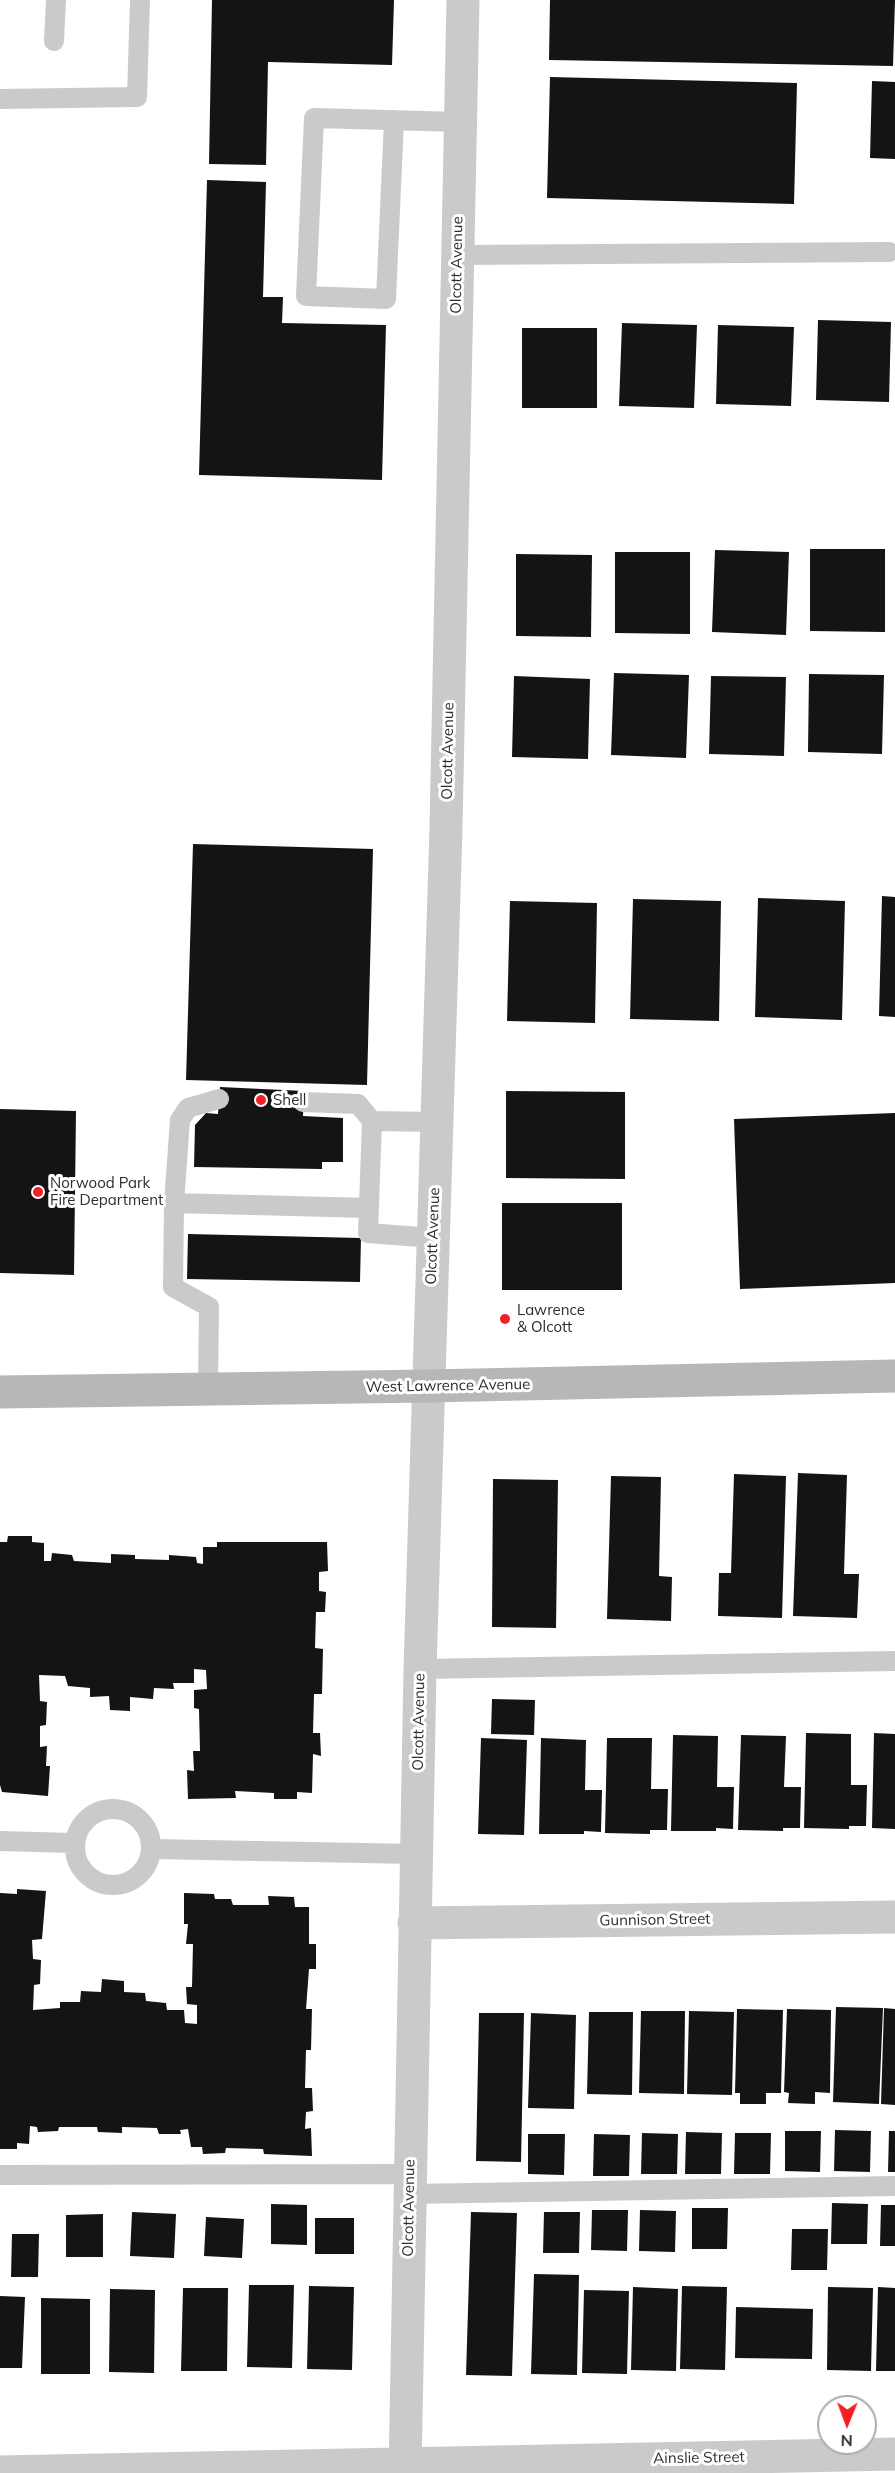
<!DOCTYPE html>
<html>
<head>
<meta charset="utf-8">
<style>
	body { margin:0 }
	#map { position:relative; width:895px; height:2473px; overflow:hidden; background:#fff; font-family:Mulish,sans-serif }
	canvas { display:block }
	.north { position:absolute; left:817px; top:2395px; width:60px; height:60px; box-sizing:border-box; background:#fff; border:2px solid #ababab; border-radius:50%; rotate:181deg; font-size:16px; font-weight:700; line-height:24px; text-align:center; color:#2d2d2d }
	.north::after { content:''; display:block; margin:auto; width:21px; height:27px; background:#f31f25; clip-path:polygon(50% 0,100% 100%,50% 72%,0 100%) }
</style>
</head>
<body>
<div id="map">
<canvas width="895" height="2473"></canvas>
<div class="north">N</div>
</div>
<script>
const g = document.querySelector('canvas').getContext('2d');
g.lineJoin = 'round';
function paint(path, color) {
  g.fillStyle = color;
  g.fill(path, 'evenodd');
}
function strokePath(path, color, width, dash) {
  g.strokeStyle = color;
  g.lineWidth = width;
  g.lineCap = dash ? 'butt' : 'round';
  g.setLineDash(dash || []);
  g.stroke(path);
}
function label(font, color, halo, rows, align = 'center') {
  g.font = font + ' Mulish,sans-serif';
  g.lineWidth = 6;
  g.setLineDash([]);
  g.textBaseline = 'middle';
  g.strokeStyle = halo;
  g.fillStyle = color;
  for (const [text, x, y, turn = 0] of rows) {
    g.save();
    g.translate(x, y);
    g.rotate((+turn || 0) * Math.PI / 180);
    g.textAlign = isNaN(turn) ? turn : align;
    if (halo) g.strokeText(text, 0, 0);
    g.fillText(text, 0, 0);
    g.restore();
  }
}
const building = new Path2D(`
	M212,0H394L392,65L268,62L266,165L209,164Z
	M550,0H895L893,66L549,60Z
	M550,77L797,83L794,204L547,198Z
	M872,81L895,82V159L870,158Z
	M207,180L266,182L263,297H283L282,323L386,325L382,480L199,475Z
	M818,320L891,322L889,402L816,400Z
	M622,323L697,325L694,408L619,406Z
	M718,325L794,327L791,406L716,404Z
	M522,328H597V408H522Z
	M810,549H885V632L810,631Z
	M715,550L789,552L786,635L712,632Z
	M615,552H690V634L615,633Z
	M516,554L592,555L591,637L516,636Z
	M614,673L689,675L686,758L611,755Z
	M809,674L884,675L882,754L808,752Z
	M514,676L590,679L588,759L512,757Z
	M711,676L786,677L784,756L709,754Z
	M193,844L373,849L367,1085L186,1080Z
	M882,896L895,897V1017L879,1016Z
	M758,898L845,901L842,1020L755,1017Z
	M633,899L721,901L719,1021L630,1019Z
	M510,901L597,903L595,1023L507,1021Z
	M220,1087L304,1091L303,1116L343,1118V1162H322V1169L194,1167L195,1125L206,1113L218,1114Z
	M506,1091L625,1092V1179L506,1178Z
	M0,1109L76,1111L74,1275L0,1273Z
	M895,1113V1283L740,1289L734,1119Z
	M502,1203H622V1290H502Z
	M188,1234L361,1238L360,1282L187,1279Z
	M798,1473L847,1475L844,1574H859L857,1618L793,1616Z
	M734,1474L786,1476L782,1618L718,1616L719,1573H731Z
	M611,1476L661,1477L659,1576L672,1577L671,1621L607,1619Z
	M493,1479L558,1480L556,1628L492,1627Z
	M8,1536H32V1542L44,1543V1561H51L52,1553L72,1555L74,1561L111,1563V1554L135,1555V1559L169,1560V1555L196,1557L197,1563L203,1564V1547H217V1542H327L328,1571L319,1572V1591L326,1592L325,1612H316L315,1648L323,1649L322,1694H314L313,1733H320L321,1756L313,1754L312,1793L297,1792V1799H274V1793L235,1791L236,1798L188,1799L187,1770L194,1771L193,1751H200L199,1709L194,1708V1690L207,1689L206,1670L194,1669V1683H173L174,1689L154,1688L153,1699L130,1697V1711L110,1710L109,1696L90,1697V1688L68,1686L65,1676L39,1675L40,1701L47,1702L46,1725L40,1726V1747L47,1746L46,1766H50L48,1796L2,1792L0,1785V1542H7Z
	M492,1699L535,1700L534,1735L491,1734Z
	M806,1733L851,1734V1785H867L866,1826H849V1829L804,1828Z
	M874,1733L895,1734V1829L872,1828Z
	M673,1735L718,1736L717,1787H734L733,1829L716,1828V1831H671Z
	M741,1735L786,1736L784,1787H801L800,1828H783V1831L738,1830Z
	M481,1738L527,1740L524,1835L478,1834Z
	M541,1738L586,1740L585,1790H602L601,1832L584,1831V1834H539Z
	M607,1738H652L651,1789H668L667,1830H650V1834L605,1833Z
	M17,1889L46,1891L42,1939L32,1940L33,1959L41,1960L40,1984L34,1985L33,2010L60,2008V2002H80L81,1991L101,1992L102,1979L124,1981V1992L145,1993L146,2001L166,2003L167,2010H184L185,2023L197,2024V2005L187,2004L186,1987H192L193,1944H186L188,1924H184V1893L214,1894L215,1899H231L233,1905H269L268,1896L294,1897L295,1907H309V1944H316V1969H309L306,2009H312L311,2050H306L305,2088H312L313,2111L306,2112L305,2129L311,2128L312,2156L264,2154L263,2149L226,2148L225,2153L203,2154L202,2147H191L188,2129L180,2130L181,2134H159L157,2128L122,2127V2133L98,2132L97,2127H59L58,2131L38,2132L37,2127L30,2126L29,2144L17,2143V2149H0V1893L17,1894Z
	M836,2007L883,2008L879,2104L833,2102Z
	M884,2008L895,2009V2105L881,2104Z
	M737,2009L783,2010L781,2093H766V2104H740V2093H735Z
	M787,2009L831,2010L830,2093L815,2092V2104L788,2103L789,2093L784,2092Z
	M641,2011H685L684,2094L639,2093Z
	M689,2011L734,2012L732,2095L687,2094Z
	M589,2012H633L632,2095L587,2094Z
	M479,2013H524L521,2162L476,2161Z
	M531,2013L576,2015L574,2109L528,2108Z
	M835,2130L871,2131L870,2172L834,2171Z
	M785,2131H821L820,2172L785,2171Z
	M889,2131H895V2172H888Z
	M686,2132L722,2133L721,2174H685Z
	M642,2133L678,2134L677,2174H641Z
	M735,2133H771L770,2174H734Z
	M528,2134H565L564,2175L528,2174Z
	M594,2134L630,2135L629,2176H593Z
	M832,2203L868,2204L867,2244H831Z
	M271,2204L307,2205V2245L271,2244Z
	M881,2205H895V2246H880Z
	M692,2208H728L727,2249H692Z
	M592,2210H628L627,2251L591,2250Z
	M640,2210L676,2211L675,2252L639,2251Z
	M132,2212L176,2214L174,2258L130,2256Z
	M471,2212L517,2213L512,2376L466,2375Z
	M544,2212H580L579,2253H543Z
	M103,2214V2257H66V2215Z
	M206,2217L244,2219L242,2258L204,2256Z
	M315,2218H354V2254H315Z
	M792,2229H828L827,2270H791Z
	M12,2234H39L38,2277H11Z
	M534,2274L579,2275L577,2375L531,2374Z
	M249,2285H294L292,2368L247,2367Z
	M309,2286L354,2287L352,2370L307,2369Z
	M682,2286L727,2287L725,2370L680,2369Z
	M633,2287L678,2289L676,2371L631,2370Z
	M828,2287L873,2288L871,2371L827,2370Z
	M878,2287L895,2288V2371H876Z
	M183,2288H228L227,2371H181Z
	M110,2289L155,2290L154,2373L109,2372Z
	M584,2290L629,2291L627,2374L582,2373Z
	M0,2296L25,2297L22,2368H0Z
	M41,2298L90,2299V2374H41Z
	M736,2307L813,2309L812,2359L735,2358Z`);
const service = new Path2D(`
	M54,41L56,0
	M0,99L137,97L140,0
	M394,120L386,299L306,296L314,118L460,122
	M457,255L889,252
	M303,1102L358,1104L372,1121
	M174,1203L180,1120L188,1108L219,1099
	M433,1238L368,1233L372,1121L437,1122
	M208,1389L209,1307L173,1287L174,1203L369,1208
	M420,1669L895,1661
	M75 1847a38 38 0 1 1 76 0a38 38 0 1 1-76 0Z
	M0,1841L74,1843
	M151,1849L416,1854
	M0,2175L410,2174
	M410,2194L895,2186`);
const minor = new Path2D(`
	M414,1923L895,1917
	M0,2472L895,2454
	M405,2473L420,1669L446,828L463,0`);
const secondary = new Path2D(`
	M0,1392L429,1386L895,1376`);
const markers = [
	[261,1100,6,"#f31f25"],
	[38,1192,6,"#f31f25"],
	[505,1319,6,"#f31f25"]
];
const streetNames = [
	["Olcott Avenue",457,265,-89],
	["Olcott Avenue",448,751,-89],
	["Olcott Avenue",433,1236,-88],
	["West Lawrence Avenue",448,1386,-1],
	["Olcott Avenue",419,1722,-89],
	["Gunnison Street",655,1920,-1],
	["Olcott Avenue",409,2208,-89],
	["Ainslie Street",699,2458,-1]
];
const poiNames = [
	["Shell",273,1100],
	["Norwood Park",50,1183],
	["Fire Department",50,1200],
	["Lawrence",517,1310],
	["& Olcott",517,1327]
];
paint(building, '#141414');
strokePath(service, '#cacaca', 20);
strokePath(minor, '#cacaca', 33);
strokePath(secondary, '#b7b7b7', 33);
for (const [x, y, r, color] of markers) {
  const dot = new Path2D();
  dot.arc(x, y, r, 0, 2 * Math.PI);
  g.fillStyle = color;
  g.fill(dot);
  strokePath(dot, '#fff', 2);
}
label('15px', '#2d2d2d', '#fff', streetNames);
label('15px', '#2d2d2d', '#fff', poiNames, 'left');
</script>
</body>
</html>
